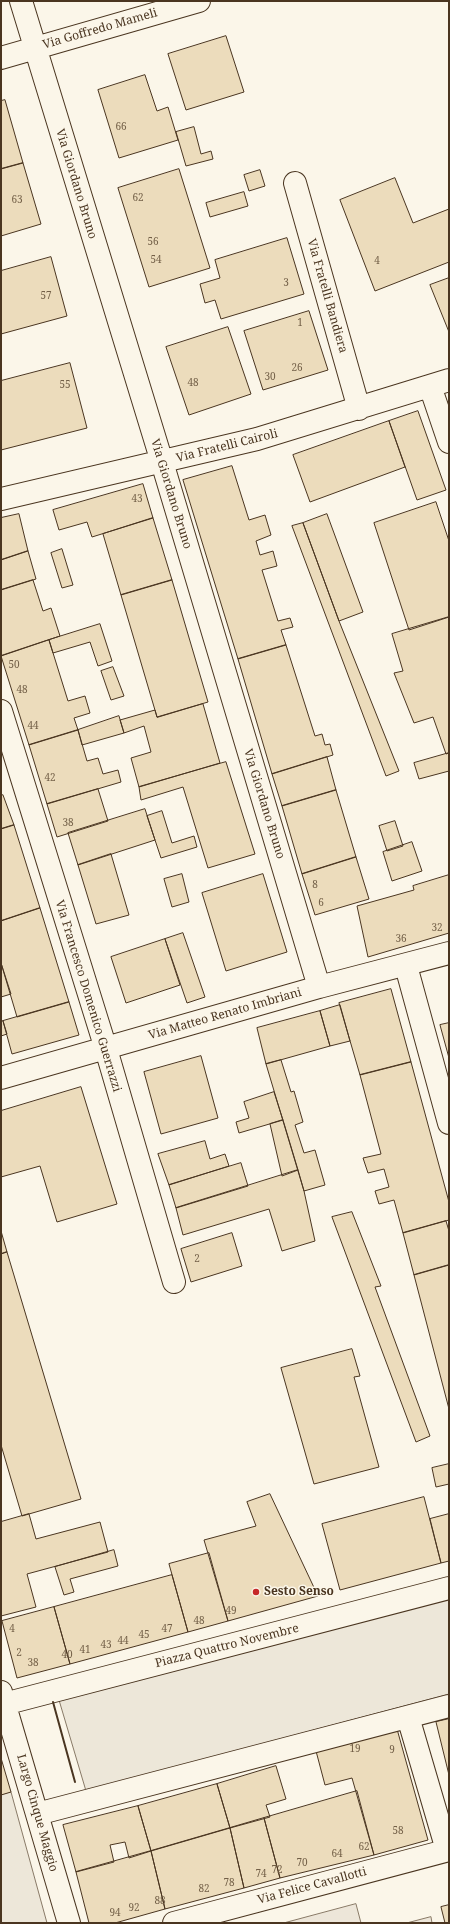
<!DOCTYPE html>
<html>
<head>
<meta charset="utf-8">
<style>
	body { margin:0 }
	#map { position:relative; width:450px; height:1924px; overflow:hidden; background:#fbf6e9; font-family:"Noto Serif",serif }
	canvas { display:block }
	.frame { position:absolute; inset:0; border:2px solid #4a3520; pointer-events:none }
</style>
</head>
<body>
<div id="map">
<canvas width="450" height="1924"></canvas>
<div class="frame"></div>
</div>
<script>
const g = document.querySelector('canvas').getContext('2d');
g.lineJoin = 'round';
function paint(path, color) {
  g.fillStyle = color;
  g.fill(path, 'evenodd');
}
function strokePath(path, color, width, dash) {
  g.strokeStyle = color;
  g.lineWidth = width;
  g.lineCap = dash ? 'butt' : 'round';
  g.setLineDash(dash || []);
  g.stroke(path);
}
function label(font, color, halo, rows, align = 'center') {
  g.font = font + ' "Noto Serif",serif';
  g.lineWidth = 3;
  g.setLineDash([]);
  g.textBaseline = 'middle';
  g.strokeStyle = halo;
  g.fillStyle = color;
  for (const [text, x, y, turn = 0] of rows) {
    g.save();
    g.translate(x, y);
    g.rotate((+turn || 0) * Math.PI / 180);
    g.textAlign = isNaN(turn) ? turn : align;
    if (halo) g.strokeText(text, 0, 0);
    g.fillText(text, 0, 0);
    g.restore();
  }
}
const green = new Path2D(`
	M356,1904L361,1923H284Z
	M431,1917L432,1923H407Z`);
const parking = new Path2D(`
	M449,1595V1694L86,1791L59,1700Z
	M11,1792L47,1923H1V1795Z`);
const building = new Path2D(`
	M226,36L244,92L186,110L168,54Z
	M145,75L157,111L168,107L178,140L119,158L98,90Z
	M5,100L23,163L1,169V101Z
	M194,127L201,154L211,151L213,159L186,166L176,132Z
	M23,163L41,224L1,236V169Z
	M179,169L210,268L149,287L118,188Z
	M260,170L265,186L249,191L244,175Z
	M395,178L413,223L449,209V262L375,291L340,200Z
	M244,192L248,206L210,217L206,203Z
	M287,238L304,294L221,319L215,300L205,303L200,284L220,278L215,260Z
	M51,257L67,316L1,334V271Z
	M449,278V332L430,285Z
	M309,311L328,370L263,390L244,331Z
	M228,327L251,394L189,415L166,347Z
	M70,363L87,428L1,450V381Z
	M418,411L446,490L417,500L389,421Z
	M389,421L405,467L310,502L293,455Z
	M232,466L249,520L265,515L271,535L256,541L260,555L273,551L277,566L262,570L278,621L290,618L293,627L281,630L286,645L238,659L183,480Z
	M143,484L153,518L92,537L87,522L59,530L53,510Z
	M436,502L449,541V617L409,630L374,523Z
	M19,514L28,551L1,560V518Z
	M327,514L363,612L339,621L303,523Z
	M153,518L172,580L121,595L103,534Z
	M303,523L339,621L399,771L386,776L292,526Z
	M62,549L73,585L62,588L51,553Z
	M28,551L36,579L1,590V560Z
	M33,580L43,611L51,608L60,636L1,656V590Z
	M172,580L208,702L157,717L121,595Z
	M449,617V753L446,754L433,717L414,723L394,673L403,671L392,634Z
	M100,624L112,661L98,666L90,642L53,653L49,640Z
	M49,640L68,701L85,696L90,713L74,718L78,730L29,745L1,656Z
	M286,645L315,736L322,734L325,745L330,744L333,755L272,774L238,659Z
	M113,667L124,696L111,700L101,671Z
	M203,704L220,763L139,787L131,758L151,752L144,726L124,733L120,720L155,710L157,717Z
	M119,716L124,733L82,745L78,730Z
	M78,730L87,761L98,758L103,774L118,770L121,782L47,804L29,745Z
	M449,753V771L419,779L414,763Z
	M327,757L336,790L282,806L272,774Z
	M226,762L255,854L208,868L183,787L141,800L139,787Z
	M98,789L108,821L57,837L47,804Z
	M336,790L356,857L302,874L282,806Z
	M3,795L14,825L1,829V796Z
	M145,809L155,840L78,865L68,833Z
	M162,811L172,843L194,836L197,847L161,858L147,816Z
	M395,821L403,846L387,851L379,826Z
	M14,825L40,908L1,921V829Z
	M412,842L422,871L392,881L383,852Z
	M111,854L129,915L96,924L78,865Z
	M356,857L369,899L315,915L302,874Z
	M182,874L189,902L172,907L164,879Z
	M263,874L287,952L226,971L202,893Z
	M449,875V933L368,957L357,906L414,890L413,886Z
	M40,908L69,1002L17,1017L1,963V921Z
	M183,933L205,997L187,1003L165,939Z
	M165,939L180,985L126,1003L111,957Z
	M1,963L11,994L1,997Z
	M391,989L411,1062L360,1075L339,1003Z
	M69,1002L79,1035L12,1054L3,1021Z
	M340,1005L350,1041L330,1046L320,1011Z
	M320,1011L330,1046L266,1064L257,1028Z
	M3,1021L7,1034L1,1036V1022Z
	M449,1023V1058L440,1025Z
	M201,1056L218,1118L161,1134L144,1072Z
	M281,1060L291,1092L294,1091L303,1122L295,1125L304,1153L315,1150L325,1185L304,1191L266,1064Z
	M411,1062L449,1202V1220L403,1233L394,1200L379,1204L375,1191L389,1187L384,1169L368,1173L363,1158L381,1154L360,1075Z
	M81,1087L117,1204L57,1222L40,1166L1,1177V1111Z
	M274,1092L283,1120L239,1133L236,1122L249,1118L244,1102Z
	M283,1120L298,1170L282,1176L270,1124Z
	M205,1141L210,1159L225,1154L229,1166L169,1185L158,1154Z
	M241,1163L248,1186L176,1208L169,1185Z
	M298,1170L304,1191L315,1241L282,1251L269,1209L183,1235L176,1208Z
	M352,1212L381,1286L375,1287L430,1436L416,1442L332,1217Z
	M446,1221L449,1231V1265L414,1275L403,1233Z
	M1,1231L7,1252L1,1254Z
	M232,1233L242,1266L191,1282L181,1249Z
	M7,1252L81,1499L22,1516L1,1445V1254Z
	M449,1265V1409L414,1275Z
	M352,1349L360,1376L354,1377L379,1467L314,1484L281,1368Z
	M449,1464V1484L436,1487L432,1468Z
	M270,1494L318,1596L228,1621L204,1540L256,1526L247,1502Z
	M424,1497L441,1563L340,1590L322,1524Z
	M29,1514L36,1539L100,1522L108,1552L27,1574L36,1607L1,1616V1522Z
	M449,1514V1561L441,1563L430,1519Z
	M114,1550L118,1566L70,1579L74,1592L64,1595L55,1567Z
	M209,1553L228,1621L188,1632L169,1564Z
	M172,1575L188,1632L70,1664L54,1607Z
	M54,1607L70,1664L17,1678L2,1621Z
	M449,1719V1775L436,1722Z
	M397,1729L428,1840L374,1855L352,1778L325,1785L316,1751Z
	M1,1758L11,1792L1,1795Z
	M276,1766L286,1799L266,1805L270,1817L230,1828L217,1784Z
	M217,1784L230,1828L151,1851L138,1806Z
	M357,1791L374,1855L280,1878L264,1818Z
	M138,1806L151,1851L129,1858L125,1842L110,1845L114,1862L76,1872L63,1825Z
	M264,1818L280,1878L244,1888L230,1828Z
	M230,1828L244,1888L165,1909L151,1851Z
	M151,1851L165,1909L115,1923H89L76,1872Z
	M449,1905V1923H445L441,1907Z`);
const minor = new Path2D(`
	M21,1L162,462L319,987
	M1,58L199,1
	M295,183L359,409
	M430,386L449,442
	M1,499L257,439L449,380
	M1,711L106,1049L174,1282
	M406,966L449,1123
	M1,1078L319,987L449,953
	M1,1692L69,1923
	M4,1704L449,1588
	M408,1717L447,1850
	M37,1814L449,1706
	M174,1923L449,1850`);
const wall = new Path2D(`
	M53,1702L75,1782`);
const markers = [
	[256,1592,4,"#c62828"]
];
const numberNames = [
	["66",121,127],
	["62",138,198],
	["63",17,200],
	["56",153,242],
	["54",156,260],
	["4",377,261],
	["3",286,283],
	["57",46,296],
	["1",300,323],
	["26",297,368],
	["30",270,377],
	["48",193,383],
	["55",65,385],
	["43",137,499],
	["50",14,665],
	["48",22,690],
	["44",33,726],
	["42",50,778],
	["38",68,823],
	["8",315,885],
	["6",321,903],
	["32",437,928],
	["36",401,939],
	["2",197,1259],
	["49",231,1611],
	["48",199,1621],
	["4",12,1629],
	["47",167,1629],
	["45",144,1635],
	["44",123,1641],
	["43",106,1645],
	["41",85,1650],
	["2",19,1653],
	["40",67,1655],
	["38",33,1663],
	["19",355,1749],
	["9",392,1750],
	["58",398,1831],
	["62",364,1847],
	["64",337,1854],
	["70",302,1863],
	["72",277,1870],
	["74",261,1874],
	["78",229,1883],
	["82",204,1889],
	["88",160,1901],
	["92",134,1908],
	["94",115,1913]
];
const streetNames = [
	["Via Goffredo Mameli",100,29,-16],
	["Via Giordano Bruno",76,184,73],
	["Via Fratelli Bandiera",327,296,74],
	["Via Fratelli Cairoli",227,446,-14],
	["Via Giordano Bruno",171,494,73],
	["Via Giordano Bruno",264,804,73],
	["Via Francesco Domenico Guerrazzi",88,996,73],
	["Via Matteo Renato Imbriani",225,1014,-16],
	["Piazza Quattro Novembre",227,1646,-14],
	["Largo Cinque Maggio",37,1813,74],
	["Via Felice Cavallotti",312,1886,-15]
];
const poiNames = [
	["Sesto Senso",264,1592]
];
paint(green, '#ede6d9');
strokePath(green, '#887966', 1);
paint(parking, '#ede7d9');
strokePath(parking, '#887966', 1);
paint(building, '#ecdcbc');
strokePath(building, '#4a3520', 1);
strokePath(minor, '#4a3520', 24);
strokePath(minor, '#fbf6e9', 22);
strokePath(wall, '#4a3520', 2);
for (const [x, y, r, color] of markers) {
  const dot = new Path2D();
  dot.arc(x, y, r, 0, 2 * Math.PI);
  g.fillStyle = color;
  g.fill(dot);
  strokePath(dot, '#fbf6e9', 1.5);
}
label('10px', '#725f47', null, numberNames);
label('12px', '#4a3520', '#fbf6e9', streetNames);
label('bold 12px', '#4a3520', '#fbf6e9', poiNames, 'left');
</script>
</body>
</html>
